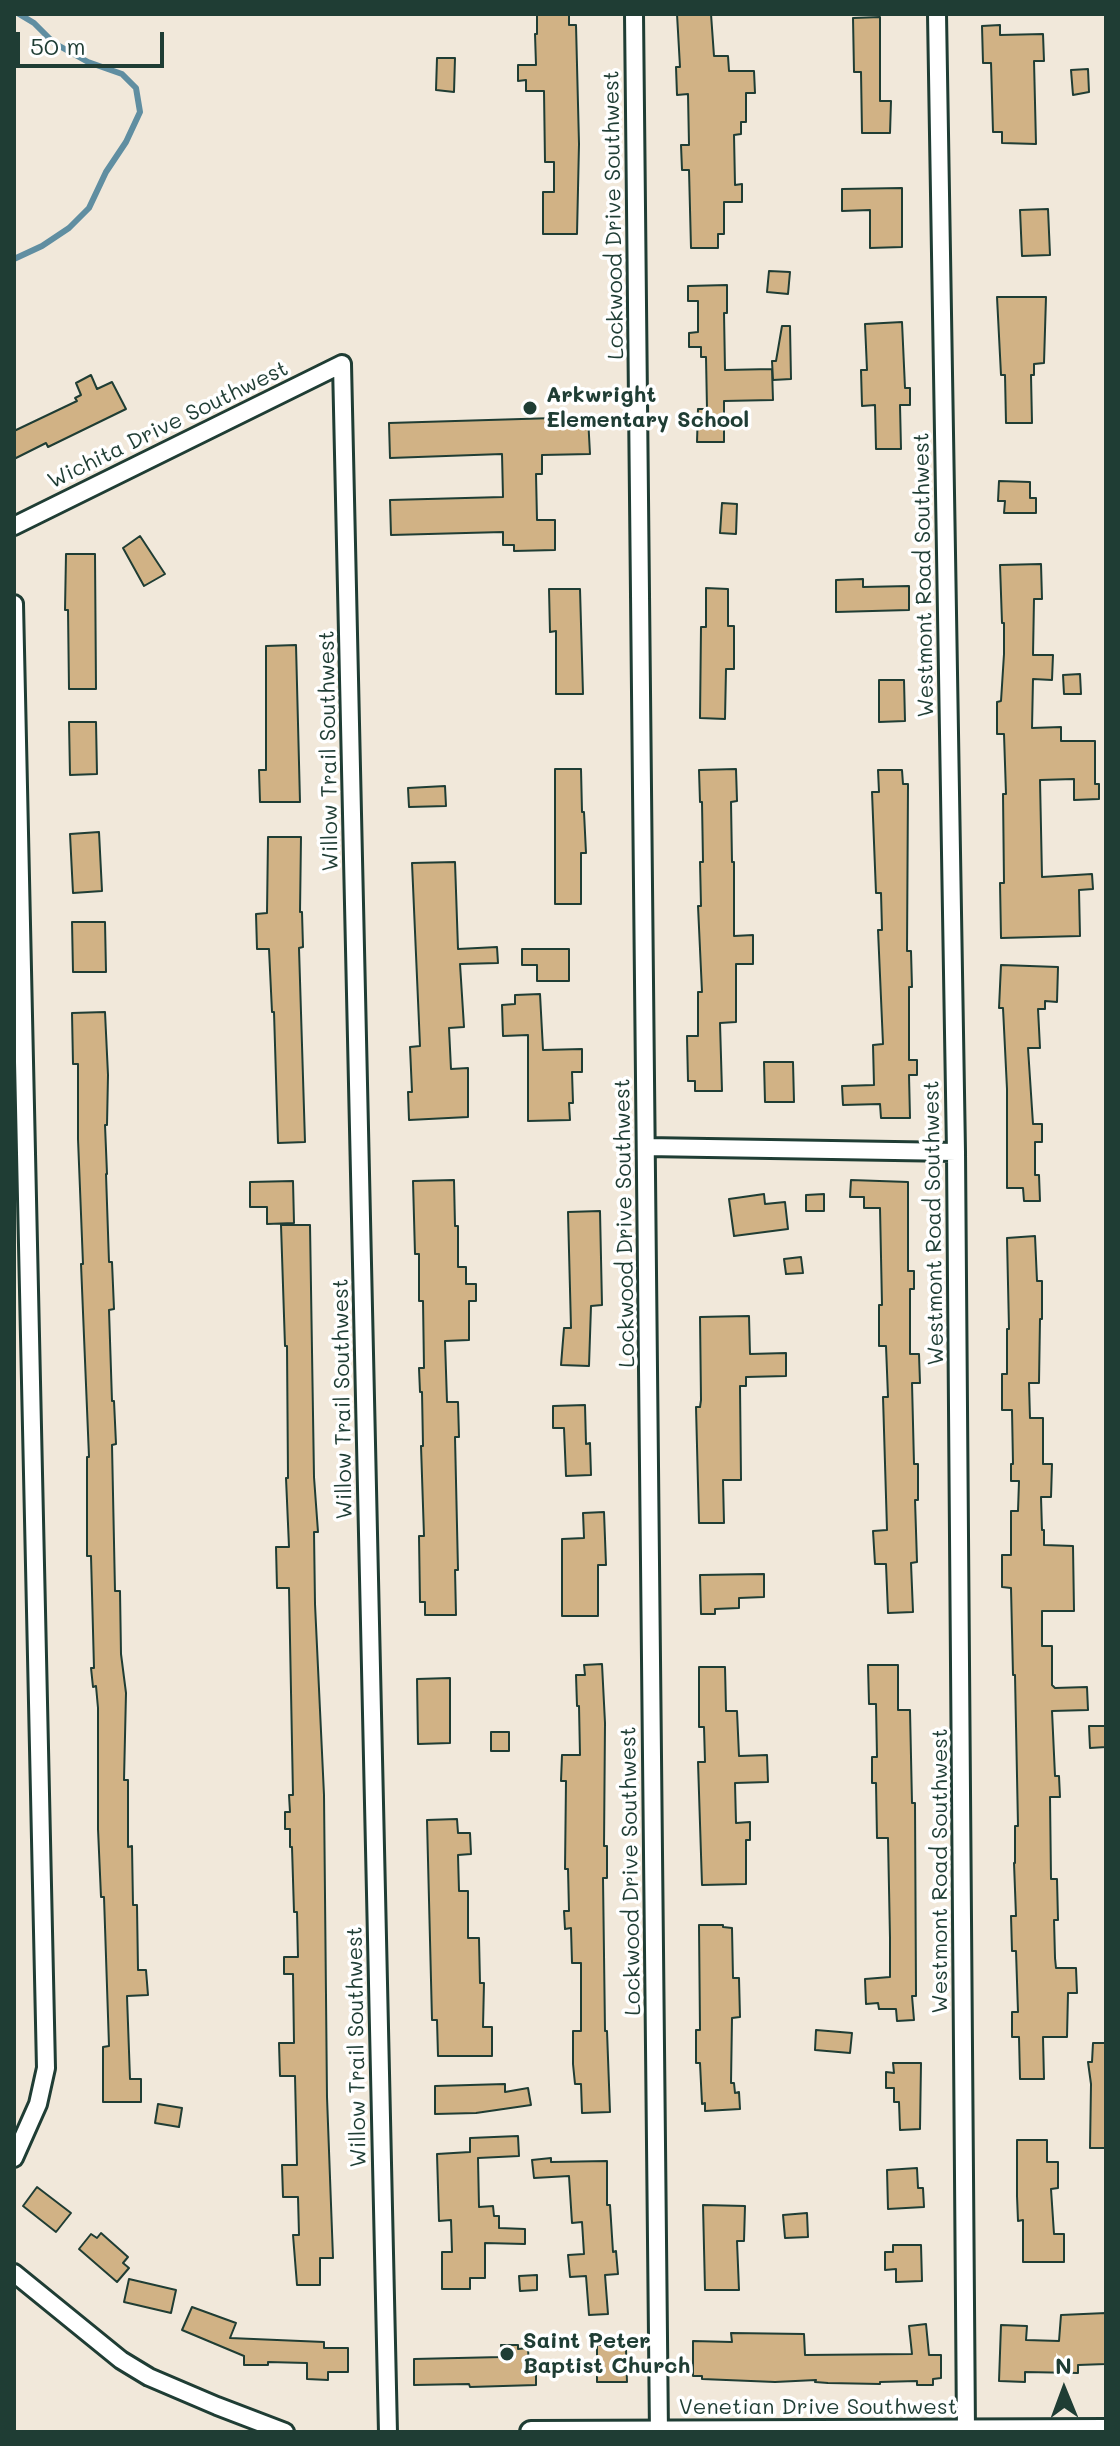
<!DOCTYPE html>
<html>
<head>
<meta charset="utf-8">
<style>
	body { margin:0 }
	#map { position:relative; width:1120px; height:2446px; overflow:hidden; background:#f1e8da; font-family:Mali,sans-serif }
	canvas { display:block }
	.frame { position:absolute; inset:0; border:16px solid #1f3d34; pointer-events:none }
	.north { position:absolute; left:1024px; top:2350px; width:80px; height:80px; -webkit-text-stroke:6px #fff; paint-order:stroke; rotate:359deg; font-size:22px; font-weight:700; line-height:32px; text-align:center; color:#1f3d34 }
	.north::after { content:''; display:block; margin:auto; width:28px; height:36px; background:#1f3d34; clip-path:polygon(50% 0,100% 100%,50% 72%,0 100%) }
	.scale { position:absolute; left:16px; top:32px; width:148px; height:36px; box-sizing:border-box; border:4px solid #1f3d34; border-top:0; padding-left:10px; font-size:24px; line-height:28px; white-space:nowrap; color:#1f3d34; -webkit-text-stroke:6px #fff; paint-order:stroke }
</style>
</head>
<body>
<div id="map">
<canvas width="1120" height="2446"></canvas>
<div class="frame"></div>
<div class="north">N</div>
<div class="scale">50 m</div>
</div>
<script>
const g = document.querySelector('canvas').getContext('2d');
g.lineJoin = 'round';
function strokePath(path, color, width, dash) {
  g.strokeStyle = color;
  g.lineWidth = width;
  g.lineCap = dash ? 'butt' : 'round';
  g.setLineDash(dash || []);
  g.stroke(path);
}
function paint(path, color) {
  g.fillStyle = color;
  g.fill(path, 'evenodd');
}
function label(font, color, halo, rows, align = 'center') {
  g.font = font + ' Mali,sans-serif';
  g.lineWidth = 7;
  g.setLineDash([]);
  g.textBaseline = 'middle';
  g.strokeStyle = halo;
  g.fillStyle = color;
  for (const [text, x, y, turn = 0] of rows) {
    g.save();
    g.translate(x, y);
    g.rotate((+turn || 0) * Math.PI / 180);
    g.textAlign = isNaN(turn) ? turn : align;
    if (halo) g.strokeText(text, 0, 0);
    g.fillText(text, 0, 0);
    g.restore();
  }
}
const stream = new Path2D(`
	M14,259L42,246L69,228L89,208L106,172L126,142L140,112L136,88L122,74L88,62L54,43L34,23L19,14`);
const building = new Path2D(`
	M537,14H569V25H576L579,144L577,234H543V192H554V162H545L544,91H526V80L518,81V65H536L535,34H537Z
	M677,14H711L714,56H728L729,71H754L755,93H746V122H741V134L734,135L735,185L742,184V202H724V234H718V248H691L689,170H682L681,145H689L688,94L677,95L676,67H680Z
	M880,17V101H891L890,133H862L861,72H854L853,18Z
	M1000,25V35L1043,34L1044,61H1034L1036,144L1002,143V132H993L991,63H983L982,26Z
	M437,58H455L454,92L436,90Z
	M1088,69L1089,92L1073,95L1071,70Z
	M902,188V247L870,248V210L842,211V189Z
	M1048,209L1050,255L1022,256L1020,210Z
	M769,271L790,272L788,294L767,292Z
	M727,285V313H724L725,370L772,369L773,400L724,401V442H697L698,409H707L706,357H701V347H689V333L698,332V301H688V286Z
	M997,297H1046L1044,363L1034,364V375H1031L1032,423H1006L1005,375H1001Z
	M902,322L905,388H910V405H900L901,449H876L875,405L862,406L861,370H867L865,324Z
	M782,326H790L791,379L773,380L772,361H776Z
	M91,375L97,389L112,382L126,409L48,447L46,443L14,459V431L77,401L75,398L81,395L76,383Z
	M588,417L590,454L542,455V474H536L537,520H555V550L514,551V545H503V532L391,535L390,500L503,497L502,454L390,458L389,423Z
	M999,481L1030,482V498H1036V513H1004L1005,501H998Z
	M722,503L737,504L736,534L720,533Z
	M140,536L165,574L144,586L123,548Z
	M66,554H95L96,689H69L68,610H65Z
	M1041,564L1042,599H1034L1033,655H1053L1052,680L1033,679L1032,728L1061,727V741H1095V784H1099V799L1074,800V779L1040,780L1042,877L1092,874L1093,889L1079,890L1080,936L1001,938L1000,883H1004L1003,794H1006L1004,734H997V702L1001,701L1004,654V623H1002L1000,565Z
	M863,579V587L909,586V610L836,612V580Z
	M706,588L728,589V626H734V669H726L725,719L700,718L701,627H706Z
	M549,589H580L583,694H556V631L550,632Z
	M296,645L300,802H260L259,770H266V646Z
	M1080,674L1081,694H1064L1063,675Z
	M879,680H904L905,721L879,722Z
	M69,722H96L97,774L70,775Z
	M555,769H581L582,812H584L586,853H581V904H555Z
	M736,769L737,801L731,802L732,862H734V936L753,935V964H736V1022L720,1023L722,1091H695V1081H688L687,1036H698V992H702L698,906H701L700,862H703L702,802H700L699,770Z
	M878,770H902L903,784H908L907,951H911L912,987H909V1060H917V1075H909L910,1118H881L880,1104L843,1105L842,1086L874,1085L873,1045L883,1044L878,930H882L881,893H876L872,792H879Z
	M445,786L446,806L409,807L408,788Z
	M99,832L102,891L73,893L70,834Z
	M268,837H301L300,912H302L303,947L299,948L305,1142L278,1143L274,1012H272L269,949H257L256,914L267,913Z
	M455,862L458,949L497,947L498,963L460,964L464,1027L449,1028L451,1069L468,1068V1117L409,1120L408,1092H412L410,1047L420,1046L412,863Z
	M72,922H105L106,972H73Z
	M522,949H569V981H537V965H522Z
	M1001,965L1058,967L1057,1002L1045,1001V1009H1038L1040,1048H1028L1033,1124H1042V1142H1035V1175H1039L1040,1201H1024L1023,1188H1007V1089L1003,1008H999Z
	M540,994L543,1050L582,1049V1072H572L573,1103H569L570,1120L528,1121V1035L503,1036L502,1005L515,1004V995Z
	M105,1012L108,1075L107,1125H105L107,1174H106L109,1262H112L114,1309L109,1310L112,1401H114L116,1444L112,1445L115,1591H120L121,1654L126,1693L124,1780H128V1847L132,1846L133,1905H137L138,1970H146L148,1995L127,1996L130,2079H141V2102H103V2047L109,2046L104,1897H101L98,1829V1708L96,1686L93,1687L91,1668H94L91,1556H87V1457H89L81,1264H83L78,1139V1064H73L72,1013Z
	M764,1062H793L794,1102H765Z
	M454,1180L455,1226H458V1267H466V1284H476V1301H469V1340L445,1341L447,1402H458L459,1437H455L458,1570H455L456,1615H425V1602H420L419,1536H424L421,1446H423L422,1392H420L419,1368H424L423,1301H419V1254H415L413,1181Z
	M851,1180L908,1182V1271H914V1289H910V1354H919L920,1383H912L914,1464H918V1500H915L917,1562L911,1563L913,1612L888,1613L886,1564H875L873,1531L887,1530L883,1397H888L886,1346H879V1305H882L880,1208H864V1197H850Z
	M293,1181L294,1223L267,1224V1207H250V1182Z
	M764,1194L765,1204L785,1202L788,1229L734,1236L729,1199Z
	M824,1194V1211H806V1195Z
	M600,1211L602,1305L591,1306L589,1366L561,1365L564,1328H571L568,1212Z
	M281,1225H310L314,1477L318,1532H314L315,1604L324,1795L327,2097L333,2258H320V2285H297L293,2235H299L298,2197H283L282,2165H297L295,2076H280L279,2043H294L293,1974H284V1957H298L297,1912H294L292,1847H290V1829H285V1812H290L289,1795H293L289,1588H277L276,1547H289L286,1478H288L287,1346H285Z
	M1035,1236L1037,1281H1042V1319H1040L1039,1383H1029L1030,1418H1043V1464H1052L1051,1497H1041L1042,1530H1044V1545L1073,1546L1074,1611H1042V1646H1052V1685L1055,1688L1087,1687L1088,1710L1052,1711L1055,1776H1059L1060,1797H1050L1051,1879H1057L1058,1920H1054L1055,1958L1056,1968H1076L1077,1993H1068L1067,2037H1043L1044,2079H1020L1019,2037H1012V2012H1018L1016,1951H1012L1011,1916H1016L1014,1863H1015V1826H1018L1015,1675H1013L1011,1588L1002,1587V1555H1011V1511H1018L1019,1481H1011V1464H1013L1012,1410H1002V1374H1007V1329H1009L1007,1238Z
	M801,1257L803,1273L786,1274L784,1259Z
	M749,1316L750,1354L786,1353V1376L746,1377V1386H740L741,1480H723L724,1523H699L696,1407H700L701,1400L700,1317Z
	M585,1405L586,1444L590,1443L591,1475L566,1476L564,1428H553V1406Z
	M604,1512L606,1565H598V1616H562V1539L584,1538L583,1513Z
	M764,1574V1597L739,1598V1608L715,1609V1614H701L700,1575Z
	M602,1664L605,1723L604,1846H607V1878H603L605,2031H607L610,2112L582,2113L581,2084H575L573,2064V2031H581V1963H572L571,1928L565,1929L564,1911H569L568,1869H565L566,1781H561L562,1755H580L579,1706H577L576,1675H585L584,1665Z
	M868,1665H898V1710H910L912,1803H915L916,1996H912L914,2020L897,2021L896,2009H879L878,2003L866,2004L865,1979L890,1977V1938L888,1838H877L876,1783H872V1757H877L876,1704H869Z
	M699,1667H725L726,1711H737L739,1756L767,1755L768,1782L735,1783L736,1823L750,1822V1840H746V1884L702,1885L698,1762H705L704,1727H699Z
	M450,1678V1743L418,1744L417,1679Z
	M1089,1726H1106V1747L1090,1748Z
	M491,1732H509V1751H491Z
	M457,1819L458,1833H470L471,1854L458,1855L459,1891H468V1938H479L480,1983H484L483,2027H492V2056H438L437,2020H432L427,1820Z
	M699,1925H723V1927L732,1928L733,1978H739L740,2017L732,2018L731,2083H734L735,2093L739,2092L740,2109L705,2111V2103L702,2104L700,2063H696V2030H700Z
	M816,2030L852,2033L850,2053L815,2050Z
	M1093,2043H1106V2148H1090L1091,2084L1088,2062H1092Z
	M893,2063H921L920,2129L900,2130L899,2102H894V2088H886V2072L894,2073Z
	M505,2084V2092L528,2088L531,2105L476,2113L435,2114V2086Z
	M158,2104L182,2108L179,2127L155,2123Z
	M518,2136L519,2156L478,2158L479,2207L493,2206L494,2216H499V2228L525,2229V2244L485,2243V2278H470V2289H442V2252H452L451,2220L439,2221L437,2154L470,2152V2138Z
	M1017,2140H1047V2162H1058V2188L1051,2189L1054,2234H1064V2262H1023V2220L1018,2221L1017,2196Z
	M551,2158V2162L607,2161V2205H610L613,2252L616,2251L618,2274L605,2275L608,2314L589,2315L586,2276L570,2277L568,2255L584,2254L582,2222L572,2223L569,2176L534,2178L532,2160Z
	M917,2168L918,2188H923L924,2207L888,2209L887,2170Z
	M37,2187L71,2213L56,2232L23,2206Z
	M703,2205L745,2206L744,2241H737L739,2290H705Z
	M807,2213L808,2237L785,2238L783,2215Z
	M101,2233L128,2257L123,2263L129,2268L117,2282L79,2249L91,2234L97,2238Z
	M893,2245H921L922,2281L896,2282V2269L885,2270V2252H893Z
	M537,2275V2290L520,2291L519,2276Z
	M129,2279L176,2290L171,2313L124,2302Z
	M192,2307L236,2323L230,2338L324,2342V2348H348V2372H328V2380L307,2379V2363L268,2362V2365H244V2356L182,2330Z
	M1106,2313V2364L1078,2365V2373L1025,2372V2382L999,2381L1001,2325L1027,2326L1026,2340L1059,2341L1061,2315Z
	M926,2324L929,2355H941V2378L933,2379V2385H917V2381L880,2382V2384L828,2383L815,2382L816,2380L775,2382L702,2379V2376H693V2341L732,2342L731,2333L804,2334L805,2355L912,2354L909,2326Z
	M501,2345H518V2349L528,2348L529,2369H536V2385L470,2387L469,2384L414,2385V2359L502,2357Z
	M597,2345H618V2349H626L627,2382H597Z`);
const minor = new Path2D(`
	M634,14L659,2432
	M937,14L956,1152L966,2431
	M14,526L342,364L388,2432
	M14,604L46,2068L38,2104L14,2158
	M646,1147L956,1152
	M14,2273L121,2360L149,2377L217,2406L285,2432`);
const tertiary = new Path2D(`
	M531,2432L1106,2430`);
const markers = [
	[530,408,8,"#1f3d34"],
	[507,2354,8,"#1f3d34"]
];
const streetNames = [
	["Lockwood Drive Southwest",614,215,-91],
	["Wichita Drive Southwest",168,425,-26],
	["Westmont Road Southwest",924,575,-91],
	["Willow Trail Southwest",329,751,-91],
	["Lockwood Drive Southwest",625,1223,-91],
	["Westmont Road Southwest",934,1223,-91],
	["Willow Trail Southwest",343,1399,-91],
	["Lockwood Drive Southwest",631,1871,-91],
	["Westmont Road Southwest",940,1871,-90],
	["Willow Trail Southwest",357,2047,-91],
	["Venetian Drive Southwest",818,2407]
];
const poiNames = [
	["Arkwright",546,395],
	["Elementary School",546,420],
	["Saint Peter",523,2341],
	["Baptist Church",523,2366]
];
strokePath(stream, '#608ea1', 6);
paint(building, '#d1b285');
strokePath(building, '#1f3d34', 2);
strokePath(minor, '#1f3d34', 22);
strokePath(tertiary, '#1f3d34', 26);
strokePath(minor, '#fff', 16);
strokePath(tertiary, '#fff', 20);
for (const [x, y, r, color] of markers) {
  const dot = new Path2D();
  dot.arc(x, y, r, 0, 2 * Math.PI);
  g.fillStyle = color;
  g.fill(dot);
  strokePath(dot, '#fff', 3);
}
label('22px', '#1f3d34', '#fff', streetNames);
label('bold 22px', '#1f3d34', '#fff', poiNames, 'left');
</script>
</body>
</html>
